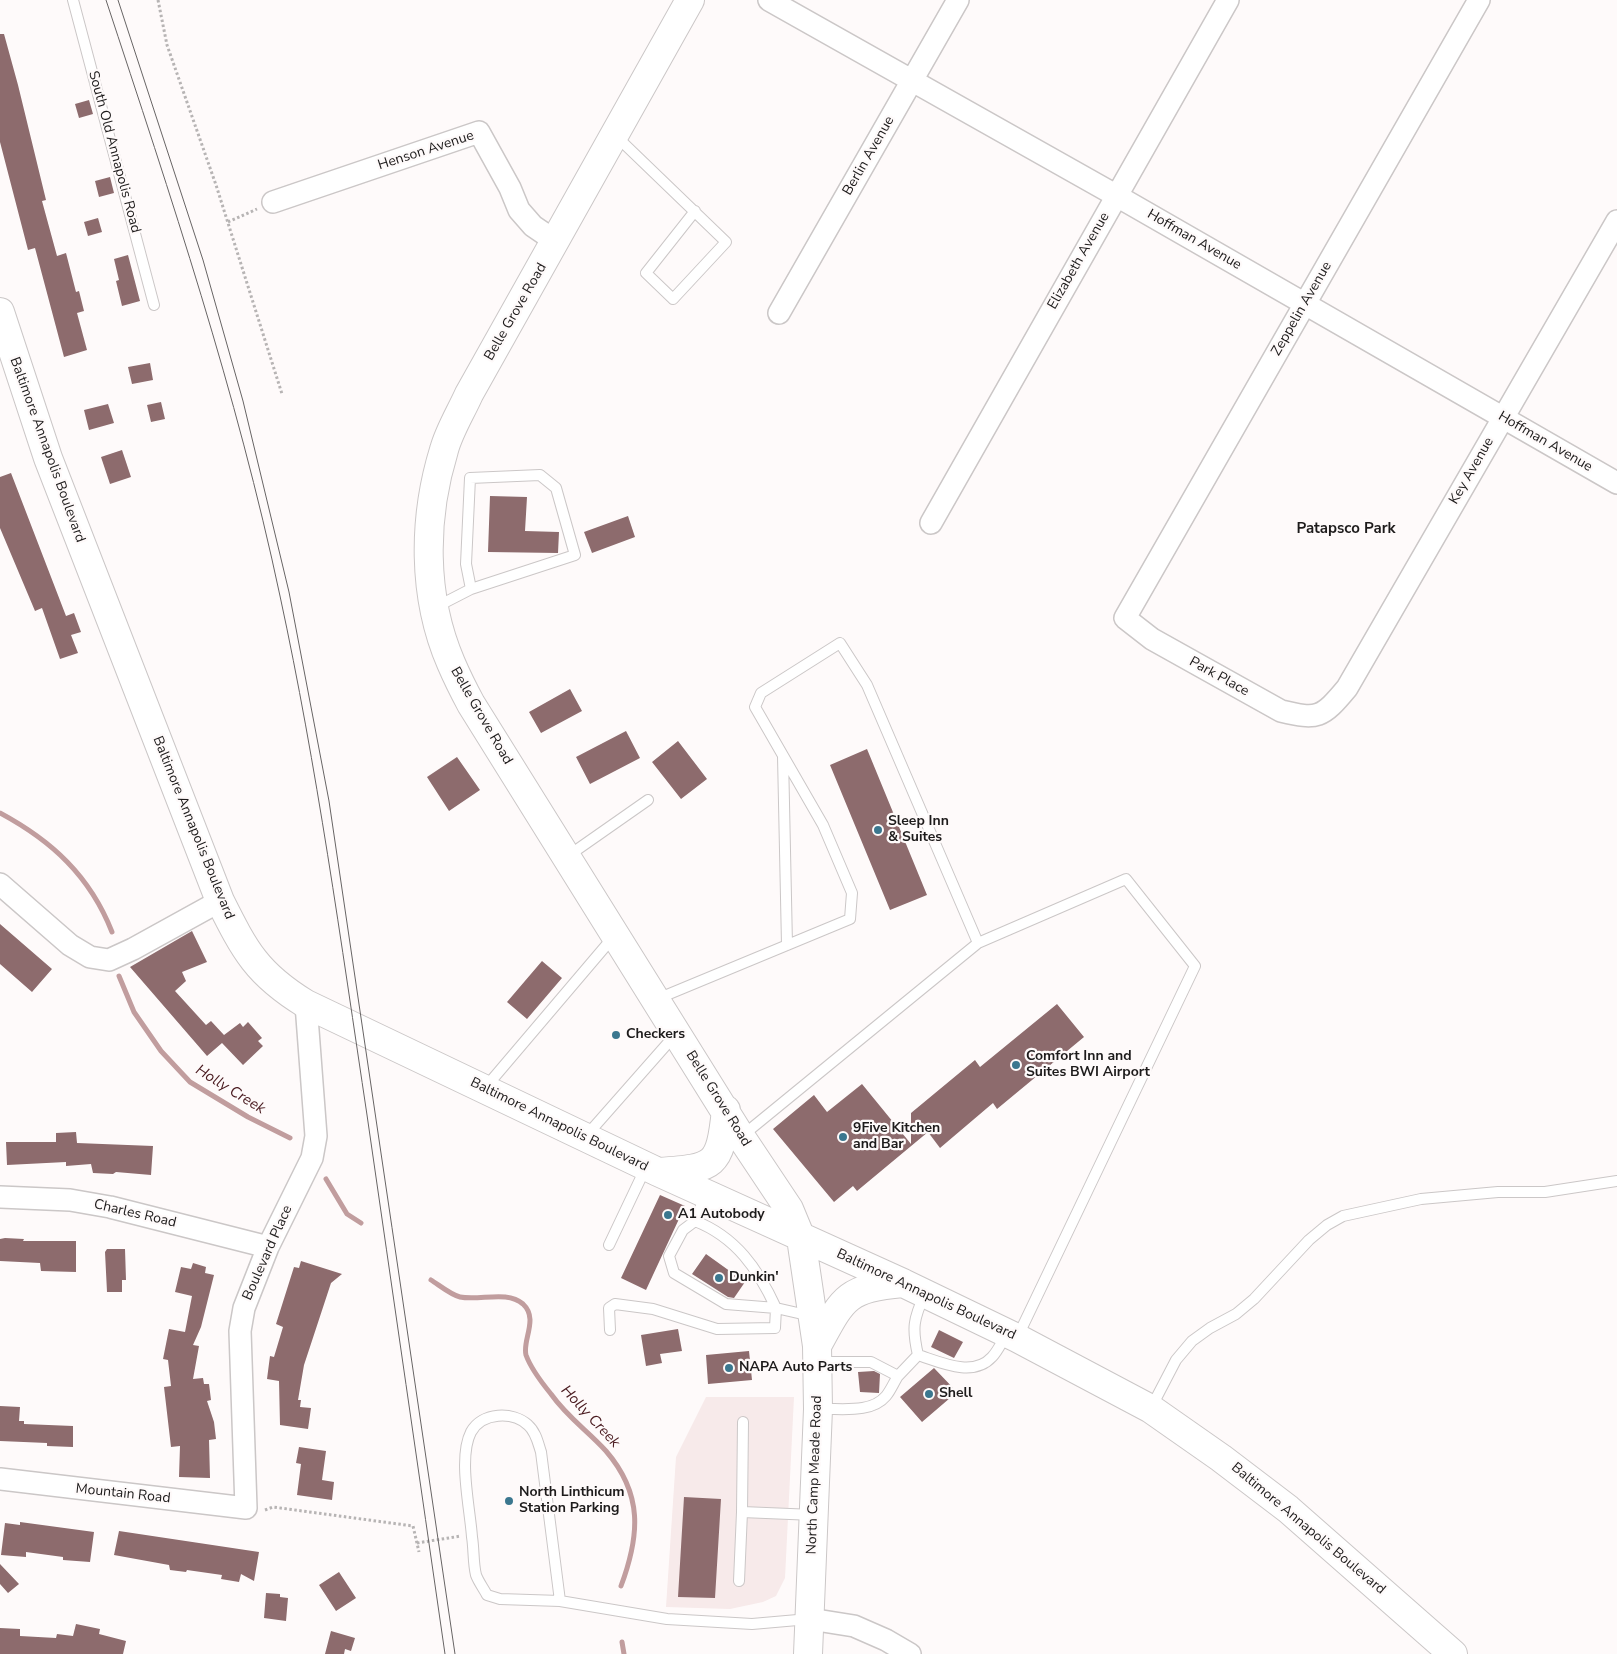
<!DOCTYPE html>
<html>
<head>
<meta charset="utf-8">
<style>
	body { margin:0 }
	canvas { display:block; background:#fefafa }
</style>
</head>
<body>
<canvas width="1617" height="1654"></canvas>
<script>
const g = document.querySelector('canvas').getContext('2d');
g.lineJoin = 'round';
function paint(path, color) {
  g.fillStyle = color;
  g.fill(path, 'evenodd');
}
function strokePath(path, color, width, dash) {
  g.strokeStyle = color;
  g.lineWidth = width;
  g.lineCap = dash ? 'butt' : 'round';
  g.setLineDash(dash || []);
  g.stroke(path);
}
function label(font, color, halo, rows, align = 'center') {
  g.font = font + ' "Nunito Sans",sans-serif';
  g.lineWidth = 4.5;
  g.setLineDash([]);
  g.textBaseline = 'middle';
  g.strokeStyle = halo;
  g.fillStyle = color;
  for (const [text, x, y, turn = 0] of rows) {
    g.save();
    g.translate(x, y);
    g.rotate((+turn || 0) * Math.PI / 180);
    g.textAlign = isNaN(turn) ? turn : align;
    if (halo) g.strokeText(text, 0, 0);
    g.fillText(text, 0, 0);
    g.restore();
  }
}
const built = new Path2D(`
	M706,1397H794L785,1578L776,1596L763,1602L730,1609L666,1607L676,1457Z`);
const stream = new Path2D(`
	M0,813C52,841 90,876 112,932
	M119,976L134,1012L161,1051L190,1082L248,1117L290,1138
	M326,1179L347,1214L361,1223
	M431,1280C439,1285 451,1295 460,1297C480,1301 507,1290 523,1304C539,1319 522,1340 526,1355C531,1369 542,1383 551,1394C568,1418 587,1430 606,1451C643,1494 640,1535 621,1586
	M622,1642L624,1654`);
const building = new Path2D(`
	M0,34H4L18,85L46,200L42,201L57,256L66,253L76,292L79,291L84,311L77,313L87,350L64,357L35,248L28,250L0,142Z
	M89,100L93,114L79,118L75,104Z
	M110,177L114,193L99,197L95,181Z
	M98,218L102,232L88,236L84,222Z
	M128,255L140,301L122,306L116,281L119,280L114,259Z
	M150,363L153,380L132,384L128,367Z
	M161,402L165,419L151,422L147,405Z
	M108,404L114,423L89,430L84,410Z
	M122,450L131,477L110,484L101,457Z
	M11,473L66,616L74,613L81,632L71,635L78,653L60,659L42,608L35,611L0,528V477Z
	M490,496L527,497L525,531L559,532L558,553L488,552Z
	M628,516L635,537L592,553L584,532Z
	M570,689L582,711L541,733L529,712Z
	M626,731L640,758L590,784L576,757Z
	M678,741L707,779L681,799L652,762Z
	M867,749L927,895L890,910L830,765Z
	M457,757L480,790L449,811L427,777Z
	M0,924L52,969L32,992L0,964Z
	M192,931L207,962L182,972L186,981L175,991L206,1025L211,1021L224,1035L240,1023L243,1027L248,1022L262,1038L258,1041L263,1046L243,1065L222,1043L207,1056L130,967Z
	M542,961L562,978L527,1019L507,1002Z
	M1057,1004L1084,1037L997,1109L993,1103L940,1148L928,1132L857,1191L853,1186L834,1202L773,1129L814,1095L827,1112L862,1084L911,1144V1113L975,1060L980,1067Z
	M76,1132L77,1143L153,1146L151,1175L116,1172L113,1174L93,1173L91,1164L66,1166V1162L7,1165L6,1142H56V1133Z
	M660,1195L685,1206L646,1290L621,1278Z
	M5,1238L24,1239L23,1241H76V1272L41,1271L40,1263L0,1261V1239Z
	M107,1249H125L126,1280H122V1292H107L105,1252Z
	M706,1254L745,1282L734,1298L728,1297L692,1274Z
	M301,1261L342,1274L331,1283L304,1365L298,1400H301L300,1407L311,1408L308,1429L280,1425L279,1381L267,1379L270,1356L274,1357L283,1327L276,1324L294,1267L299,1268Z
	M193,1263L206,1267L205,1273L214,1275L201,1327L193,1345L199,1346L193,1379L203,1378L204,1384H209L211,1400L207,1401L214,1422L216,1439L209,1440L210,1478L179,1477L180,1446L171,1447L164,1387L171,1386L168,1360L163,1359L169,1329L185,1332L192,1296L175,1292L181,1267L191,1269Z
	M678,1329L682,1351L660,1354L662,1363L646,1366L641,1335Z
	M939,1330L963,1342L954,1358L931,1347Z
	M749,1351L752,1380L708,1384L706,1355Z
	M934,1368L957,1392L922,1422L900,1397Z
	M874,1371L880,1374L879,1393L860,1392L858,1372Z
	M0,1406L20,1407L19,1421H24V1424L73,1426V1447L47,1446V1443L0,1441Z
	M299,1447L326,1451L322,1480L334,1482L332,1500L297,1495L301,1464L296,1463Z
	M684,1497L721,1499L715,1598L678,1597Z
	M20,1522L94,1532L90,1562L63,1560V1557L26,1552V1557L1,1555L5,1523L20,1525Z
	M119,1531L259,1552L254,1581L241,1574L239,1582L221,1579L222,1575L187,1570L186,1572L170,1570L169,1565L114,1555Z
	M0,1564L19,1584L8,1593L0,1584Z
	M339,1572L356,1598L336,1611L319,1585Z
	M266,1593L280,1594V1597L288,1598L286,1621L264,1618Z
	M76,1624L100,1629L99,1634L126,1641L123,1654H0V1628L20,1629V1636L56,1638L57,1634L73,1636Z
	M331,1631L355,1638L351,1651L345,1649L344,1654H325Z`);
const path = new Path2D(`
	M158,0L167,45L216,185L282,394
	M228,222L257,209
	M265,1510L273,1507L413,1526L419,1552
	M417,1543L461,1536`);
const lane = new Path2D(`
	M73,0L154,305
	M616,136L726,242L673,299L646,273L695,211
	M436,607L471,589L575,555L556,488L540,475L470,478L466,564L471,589
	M783,756L787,945
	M568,856L648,800
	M657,999L850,919L852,893L823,825L755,707L761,693L840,643L867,685L978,943
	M485,1088L615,935
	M586,1136L675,1035
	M742,1136L978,943L1126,879L1195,966L1017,1338
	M695,1221L706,1194
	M609,1245L646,1167
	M925,1294C913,1319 912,1329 918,1355C940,1362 973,1378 992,1357C998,1351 1002,1341 1007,1334
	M610,1330L609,1308L615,1304L653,1309L717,1329L775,1328L776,1308L726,1304L674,1273L669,1256L683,1230L695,1221C736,1237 758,1269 776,1308L811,1316
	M818,1362H871L898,1376C894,1382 891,1390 886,1396C871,1414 840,1408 819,1409
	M898,1376L918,1355
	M1151,1408L1176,1360L1192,1341L1210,1328L1236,1314L1254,1299L1309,1240L1327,1225L1343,1216L1421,1199L1498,1192H1545L1617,1181
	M743,1422L742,1512L814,1515
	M739,1581L742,1512
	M560,1601L541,1452C538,1443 536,1432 528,1425C513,1411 482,1412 471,1432C458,1457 470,1508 472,1537C474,1549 473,1563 476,1575C478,1581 484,1589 487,1595L500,1599L560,1601L667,1619L752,1624L809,1619`);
const street = new Path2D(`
	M769,0L1117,196L1617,483
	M1479,0L1125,618L1152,639L1281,711C1318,720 1322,718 1347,688L1617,221
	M273,202L479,132L510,188L519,210L533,226L555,241
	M779,313L958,0
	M931,523L1228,0
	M0,884L70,945L90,957L109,960L133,949L220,901
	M0,1197L70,1200L110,1207L268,1247
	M0,1479L246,1508L240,1331L244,1308L268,1247L312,1158L316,1136L306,1004
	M810,1619L854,1626L886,1640L910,1654`);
const secondary = new Path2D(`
	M690,0L469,394C461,412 449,431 444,450C423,518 422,596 451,663C457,677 464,691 471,704L741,1137L789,1209L801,1238L817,1346L818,1409L808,1654
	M0,312L48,458L220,901C245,951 257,974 306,1004L658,1172L903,1283L1017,1338L1151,1409L1221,1458L1288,1509L1453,1654
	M659,1172C715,1168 720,1167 726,1110
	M817,1346C843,1298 846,1288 903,1283`);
const tram = new Path2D(`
	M106,0C171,197 237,393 280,596C317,767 341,942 367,1115C393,1295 419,1474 445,1654
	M118,0L203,260L243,401L289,592L329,801L455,1654`);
const markers = [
	[878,830,5,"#3b778f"],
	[616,1035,5,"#3b778f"],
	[1016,1065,5,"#3b778f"],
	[843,1137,5,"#3b778f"],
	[668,1215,5,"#3b778f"],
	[719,1278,5,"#3b778f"],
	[729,1368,5,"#3b778f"],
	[929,1394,5,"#3b778f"],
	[509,1501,5,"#3b778f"]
];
const streetNames = [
	["Henson Avenue",426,151,-18],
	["South Old Annapolis Road",114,152,75],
	["Berlin Avenue",869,156,-60],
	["Hoffman Avenue",1194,240,30],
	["Elizabeth Avenue",1079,261,-60],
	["Zeppelin Avenue",1302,309,-60],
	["Belle Grove Road",516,312,-60],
	["Hoffman Avenue",1545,442,30],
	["Baltimore Annapolis Boulevard",47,450,70],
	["Key Avenue",1472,471,-60],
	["Park Place",1219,677,29],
	["Belle Grove Road",481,716,60],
	["Baltimore Annapolis Boulevard",193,828,68],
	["Belle Grove Road",718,1099,58],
	["Baltimore Annapolis Boulevard",559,1125,26],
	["Charles Road",135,1214,13],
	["Boulevard Place",268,1253,-66],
	["Baltimore Annapolis Boulevard",926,1295,25],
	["North Camp Meade Road",815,1475,-88],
	["Mountain Road",123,1494,6],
	["Baltimore Annapolis Boulevard",1308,1529,40]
];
const poiNames = [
	["Sleep Inn",888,822],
	["& Suites",888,838],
	["Checkers",626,1035],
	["Comfort Inn and",1026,1057],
	["Suites BWI Airport",1026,1073],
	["9Five Kitchen",853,1129],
	["and Bar",853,1145],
	["A1 Autobody",678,1215],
	["Dunkin'",729,1278],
	["NAPA Auto Parts",739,1368],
	["Shell",939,1394],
	["North Linthicum",519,1493],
	["Station Parking",519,1509]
];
const neighbourhoodNames = [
	["Patapsco Park",1346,529]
];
const waterNames = [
	["Holly Creek",230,1090,32],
	["Holly Creek",590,1417,47]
];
paint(built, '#f7eaea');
strokePath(stream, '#c19d9e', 5);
paint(building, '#8d6b6d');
strokePath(lane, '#cbc7c7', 12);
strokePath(street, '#cbc7c7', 24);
strokePath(secondary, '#cbc7c7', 30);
strokePath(path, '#b7b4b4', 3, [2.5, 2.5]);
strokePath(lane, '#fff', 10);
strokePath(street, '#fff', 21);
strokePath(secondary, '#fff', 28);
strokePath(tram, '#676464', 1);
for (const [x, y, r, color] of markers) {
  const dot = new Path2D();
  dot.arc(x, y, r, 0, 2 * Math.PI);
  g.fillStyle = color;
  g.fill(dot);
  strokePath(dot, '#fefafa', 2);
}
label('14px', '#1d1b1b', '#fefafa', streetNames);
label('bold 14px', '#1d1b1b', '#fefafa', poiNames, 'left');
label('bold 15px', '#1d1b1b', '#fefafa', neighbourhoodNames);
label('italic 15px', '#491a1f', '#fefafa', waterNames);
</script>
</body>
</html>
